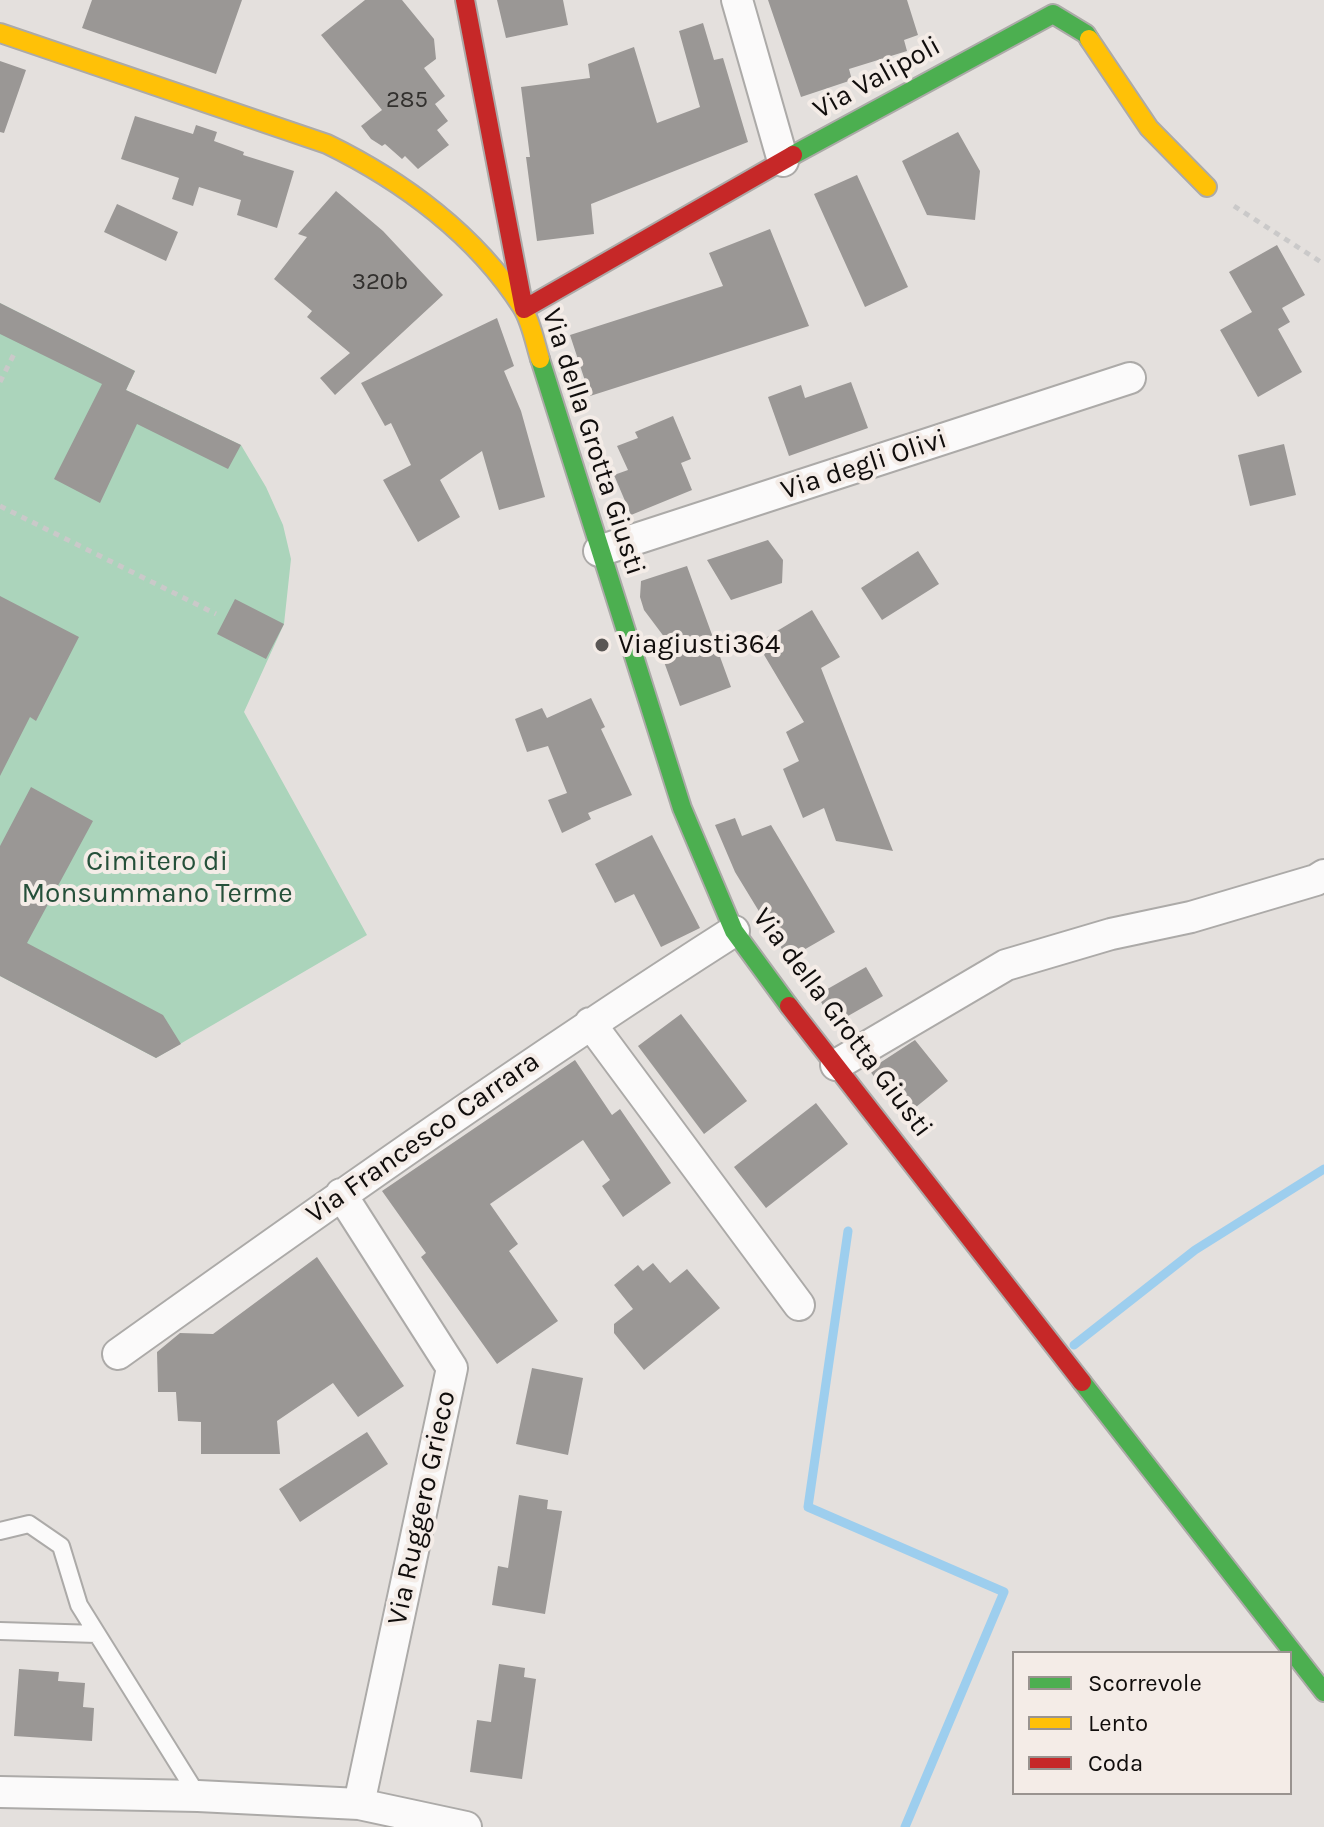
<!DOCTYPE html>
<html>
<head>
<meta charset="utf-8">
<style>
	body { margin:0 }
	#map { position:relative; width:1324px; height:1827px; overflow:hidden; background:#e4e0dd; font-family:Karla,sans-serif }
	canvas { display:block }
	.legend { position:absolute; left:1012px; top:1651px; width:280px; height:144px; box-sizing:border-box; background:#f4ece7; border:2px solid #99938f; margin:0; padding:10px 14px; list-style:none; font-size:24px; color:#100d0c }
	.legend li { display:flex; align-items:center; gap:16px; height:40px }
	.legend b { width:40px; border:2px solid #99938f }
</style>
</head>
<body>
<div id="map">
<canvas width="1324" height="1827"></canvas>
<ul class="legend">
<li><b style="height:10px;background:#4caf50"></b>Scorrevole</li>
<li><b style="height:10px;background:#ffc107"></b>Lento</li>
<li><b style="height:10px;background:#c62828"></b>Coda</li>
</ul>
</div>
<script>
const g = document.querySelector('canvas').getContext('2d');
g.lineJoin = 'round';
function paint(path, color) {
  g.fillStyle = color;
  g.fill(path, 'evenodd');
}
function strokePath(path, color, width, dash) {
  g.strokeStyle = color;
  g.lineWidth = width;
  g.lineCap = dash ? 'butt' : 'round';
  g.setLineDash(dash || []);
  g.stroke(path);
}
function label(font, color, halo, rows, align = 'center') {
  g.font = font + ' Karla,sans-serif';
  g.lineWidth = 8;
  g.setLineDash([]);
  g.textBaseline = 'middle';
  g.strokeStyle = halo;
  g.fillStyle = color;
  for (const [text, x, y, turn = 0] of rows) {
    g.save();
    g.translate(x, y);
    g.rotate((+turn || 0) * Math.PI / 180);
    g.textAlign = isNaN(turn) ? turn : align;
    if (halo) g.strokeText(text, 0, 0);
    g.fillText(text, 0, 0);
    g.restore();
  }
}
const green = new Path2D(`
	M0,303L135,371L126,390L241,445L266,487L283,525L291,559L284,624L244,712L367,935L156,1058L0,976Z`);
const stream = new Path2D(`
	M848,1231L808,1507L1004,1592L905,1827
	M1074,1345L1195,1250L1324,1169`);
const building = new Path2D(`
	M92,0H242L216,74L82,28Z
	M365,0H402L434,39L436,59L424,68L445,96L435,104L448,121L437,130L449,145L418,169L405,156L402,159L385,144L382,146L371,139L361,126L382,110L321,35Z
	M497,0H563L568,25L506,38Z
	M768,0H907L918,35L904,40L907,51L849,69L852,80L801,97Z
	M703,23L714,60L723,58L748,142L591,204L594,234L537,241L526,157H530L521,87L590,78L588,64L634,47L657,123L700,107L679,31Z
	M0,61L26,70L4,133L0,132Z
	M135,116L193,134L196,125L217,132L214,141L244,152L243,155L294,171L277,228L237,215L241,200L199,187L193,206L172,199L179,178L121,159Z
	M958,132L980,171L975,220L927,215L902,161Z
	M857,175L908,287L865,307L814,194Z
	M336,191L383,231L443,295L335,395L320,378L350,353L307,317L312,311L274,279L307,237L298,234Z
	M117,204L178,232L166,261L104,232Z
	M770,229L809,326L590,396L570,335L723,286L709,253Z
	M1277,245L1305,295L1282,308L1290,322L1278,329L1302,372L1258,397L1220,330L1252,312L1229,272Z
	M0,303L135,371L126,390L241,445L228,469L137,424L100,503L54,479L102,384L0,334Z
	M497,318L514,366L504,371L521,411L545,497L499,510L482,451L440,480L460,517L418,542L383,480L411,465L391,423L385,426L361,383Z
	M851,382L868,428L789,456L768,397L801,385L805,398Z
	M673,416L691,459L681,463L692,490L631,515L614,475L628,470L617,446L638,438L635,432Z
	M1284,444L1296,495L1250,506L1238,455Z
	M768,540L783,560L782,583L731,600L707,560Z
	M918,551L939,584L882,620L861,588Z
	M687,566L731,687L680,706L663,659L677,654L644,610L640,597L641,581Z
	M0,596L79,637L36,721L30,717L0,776Z
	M235,599L284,624L266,659L217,634Z
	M812,610L840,657L821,668L893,851L836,841L824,808L803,818L783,769L799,761L786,732L804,722L757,643Z
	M591,698L605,727L601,729L632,795L588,813L591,819L562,833L548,800L567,793L548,746L527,752L515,719L542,708L547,718Z
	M31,787L93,821L27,943L163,1015L181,1044L156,1058L0,976V846Z
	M735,818L742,836L771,825L835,932L788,959L735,872L715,825Z
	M652,835L700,928L661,947L634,894L615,903L595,864Z
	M866,967L883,996L834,1024L817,995Z
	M681,1014L747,1101L704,1134L638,1046Z
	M915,1040L948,1081L905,1116L869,1070Z
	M575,1060L612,1115L620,1109L671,1183L623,1217L602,1186L610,1180L583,1140L490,1204L518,1244L509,1251L558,1321L497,1364L421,1257L426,1253L382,1191Z
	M816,1103L848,1144L766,1208L734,1167Z
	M317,1257L404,1386L358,1417L333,1383L277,1421L280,1454H201V1422L178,1421L176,1392H158L157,1352L180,1333L213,1334Z
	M653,1263L670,1283L687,1269L720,1308L644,1370L614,1333V1324L633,1309L614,1285L638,1265L643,1271Z
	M532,1368L583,1378L568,1455L516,1444Z
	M367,1432L388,1464L300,1522L279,1489Z
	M519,1495L548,1500L547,1509L562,1511L545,1614L492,1605L498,1566L508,1568Z
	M499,1664L525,1668L524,1677L536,1679L522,1779L470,1772L477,1720L491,1722Z
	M19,1669L59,1672L58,1681L85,1683L83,1707L94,1708L92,1741L14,1736Z`);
const path = new Path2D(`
	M1234,206L1324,264
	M0,382L15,352
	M0,506L216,614`);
const lane = new Path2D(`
	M0,1531L29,1524L61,1546L79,1605L198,1796
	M0,1631L97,1634`);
const street = new Path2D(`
	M737,0L783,161
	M599,551L1130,378
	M590,1023L799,1305
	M836,1065L1006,965L1111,934L1191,917L1316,880L1324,875
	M341,1194L452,1368L359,1804
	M118,1354C321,1209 524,1065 734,931
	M0,1792L198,1796L359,1804L466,1827`);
const fast = new Path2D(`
	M793,155L1053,14L1086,34L1089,39
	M540,359L682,808L734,931L789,1006
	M1082,1382L1324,1692`);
const slow = new Path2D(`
	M0,33L327,144C403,181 476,235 522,307C531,321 535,343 540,359
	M1089,39L1149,128L1207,187`);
const jam = new Path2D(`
	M465,0L524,309L793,155
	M789,1006L1082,1382`);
const markers = [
	[602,645,8,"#5a5755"]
];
const numberNames = [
	["285",407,100],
	["320b",380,282]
];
const streetNames = [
	["Via Valipoli",877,78,-29],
	["Via della Grotta Giusti",593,442,72],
	["Via degli Olivi",864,465,-18],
	["Via della Grotta Giusti",842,1023,53],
	["Via Francesco Carrara",423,1138,-35],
	["Via Ruggero Grieco",422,1508,-78]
];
const poiNames = [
	["Viagiusti364",618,645]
];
const parkNames = [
	["Cimitero di",157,862],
	["Monsummano Terme",157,894]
];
paint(green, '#abd4bb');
strokePath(stream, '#9dceee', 9);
paint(building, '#9a9795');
strokePath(lane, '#acaaa8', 20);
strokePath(street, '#acaaa8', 34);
strokePath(fast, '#acaaa8', 22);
strokePath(slow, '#acaaa8', 22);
strokePath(jam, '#acaaa8', 22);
strokePath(path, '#cac9c9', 5, [6, 6]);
strokePath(lane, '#fbfafa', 16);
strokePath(street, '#fbfafa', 30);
strokePath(fast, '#4caf50', 18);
strokePath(slow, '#ffc107', 18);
strokePath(jam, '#c62828', 18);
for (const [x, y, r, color] of markers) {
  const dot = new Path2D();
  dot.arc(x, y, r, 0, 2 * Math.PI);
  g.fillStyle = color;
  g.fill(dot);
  strokePath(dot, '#f4ece7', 3);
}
label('24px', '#32302e', null, numberNames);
label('28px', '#100d0c', '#f4ece7', streetNames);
label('28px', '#100d0c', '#f4ece7', poiNames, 'left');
label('28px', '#25503a', '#f4ece7', parkNames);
</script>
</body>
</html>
